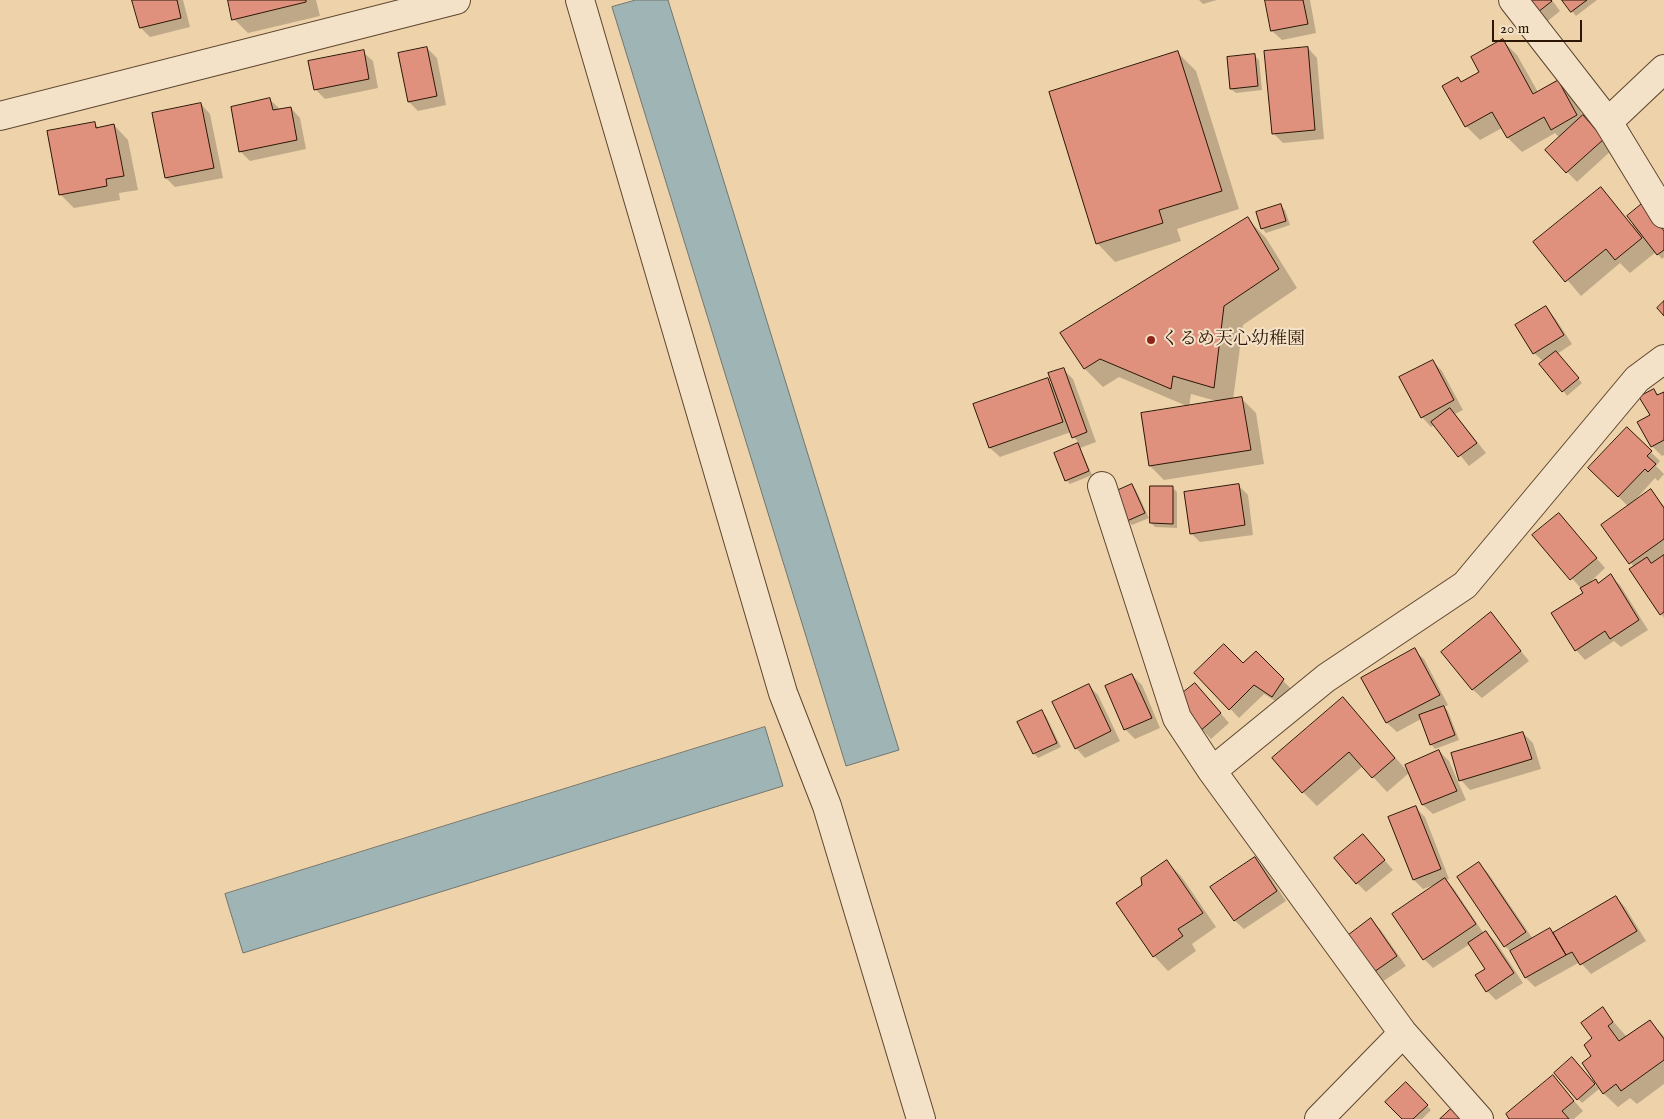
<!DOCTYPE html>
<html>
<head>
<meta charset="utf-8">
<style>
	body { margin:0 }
	#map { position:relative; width:1664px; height:1119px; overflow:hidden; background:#eed3aa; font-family:"IM FELL English",serif }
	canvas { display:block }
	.scale { position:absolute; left:1492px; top:20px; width:90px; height:22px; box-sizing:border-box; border:2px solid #2d1606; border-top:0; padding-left:6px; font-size:15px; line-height:18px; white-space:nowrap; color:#2d1606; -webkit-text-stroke:4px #f4e2c8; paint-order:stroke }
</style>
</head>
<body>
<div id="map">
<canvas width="1664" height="1119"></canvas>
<div class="scale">20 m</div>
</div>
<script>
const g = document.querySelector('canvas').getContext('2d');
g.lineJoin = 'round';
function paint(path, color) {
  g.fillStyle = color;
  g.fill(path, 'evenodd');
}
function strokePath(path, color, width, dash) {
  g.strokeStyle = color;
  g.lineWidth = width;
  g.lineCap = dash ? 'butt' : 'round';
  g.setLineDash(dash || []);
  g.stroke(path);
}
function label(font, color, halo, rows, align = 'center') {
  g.font = font + ' "IM FELL English","Noto Serif JP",serif';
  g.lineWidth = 4;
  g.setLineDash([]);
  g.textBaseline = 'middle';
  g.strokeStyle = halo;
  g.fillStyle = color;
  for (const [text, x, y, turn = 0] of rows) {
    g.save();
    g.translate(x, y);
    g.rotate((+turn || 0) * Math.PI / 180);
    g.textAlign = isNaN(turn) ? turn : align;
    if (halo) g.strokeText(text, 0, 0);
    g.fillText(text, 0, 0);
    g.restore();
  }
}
const water = new Path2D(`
	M636,0H668L899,750L846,766L612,7Z
	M765,727L783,786L243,953L225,894Z`);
const shadow = new Path2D(`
	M134,0H183L190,27L150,37L141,28Z
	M229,0H316L320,16L248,33L234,19Z
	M1199,0H1217L1203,4Z
	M1266,0H1310L1316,33L1282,40L1272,31Z
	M1522,0H1552L1560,11L1543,25Z
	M1563,0H1597L1576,16Z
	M1503,41L1517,55L1538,92L1558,81L1572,96L1584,118L1613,149L1577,182L1546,150L1560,138L1555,133L1522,152L1508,138L1502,128L1480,140L1466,126L1458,79L1462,83L1481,73Z
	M427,48L437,58L446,105L418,111L409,102Z
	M1308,48L1317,58L1324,139L1283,143L1273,133Z
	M363,52L373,61L378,88L325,99L315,89Z
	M1178,53L1196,71L1239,209L1177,229L1181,241L1115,262L1097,243Z
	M1254,55L1259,60L1262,90L1236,93L1231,89Z
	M270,100L280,109L291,108L300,118L306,149L250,161L240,151Z
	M201,104L210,114L223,178L175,187L166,178Z
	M94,123L100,129L114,125L128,140L138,190L119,193L120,200L74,208L60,194Z
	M1600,189L1632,225L1634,223L1664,231V257L1662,259L1656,252L1630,273L1620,263L1581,296L1535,242Z
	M1281,206L1285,210L1290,225L1266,233L1262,228Z
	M1248,219L1266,238L1297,288L1243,325L1233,400L1242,399L1256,413L1264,464L1164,480L1150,466L1220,402L1191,394L1189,407L1119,377L1103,387L1085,369Z
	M1546,308L1555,318L1572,344L1557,354L1582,383L1567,396L1544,362L1534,353Z
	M1433,361L1442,371L1463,410L1455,414L1486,453L1469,466L1435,425L1431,427L1422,417Z
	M1063,369L1073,379L1096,442L1080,448L1092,475L1070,484L1066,480L1055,454L1079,444L1071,432L1000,457L990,448L975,405L1047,380L1054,387Z
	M1654,390L1659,396L1664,393V455L1662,456L1652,446L1639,422L1652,415Z
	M1627,429L1660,461L1656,466L1664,474L1658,481L1655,478L1629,507L1589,468Z
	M1132,485L1136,490L1149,518L1132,525L1128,521L1116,492Z
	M1238,485L1248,495L1253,535L1200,542L1191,533Z
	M1173,488L1177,492V528L1155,527L1151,523Z
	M1651,491L1664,506V618L1634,567L1603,525Z
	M1559,515L1605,568L1586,586L1596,580L1599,584L1610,576L1620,585L1648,630L1621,647L1614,641L1585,660L1576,650L1585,593L1534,535Z
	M1491,614L1529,661L1482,698L1472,689Z
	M1414,650L1424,659L1448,705L1444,707L1448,711L1459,740L1435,749L1431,744L1421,719L1397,732L1387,723L1363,678Z
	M1256,653L1292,690L1282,705L1264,694L1239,718L1196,673L1243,665Z
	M1132,675L1142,685L1160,728L1135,739L1125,729Z
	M1088,685L1098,695L1120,741L1085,758L1076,748Z
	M1204,694L1229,723L1211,739L1176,701Z
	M1343,699L1409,773L1387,792L1363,766L1317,806L1303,792Z
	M1041,712L1046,716L1061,747L1038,758L1034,753Z
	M1523,733L1533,743L1541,769L1470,790L1461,780Z
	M1439,751L1449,761L1466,800L1433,814L1423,805L1407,765Z
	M1416,808L1425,817L1449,879L1446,880L1454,889L1484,934L1486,932L1496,942L1523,983L1496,1000L1487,991L1486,970L1470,944L1433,968L1424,959L1437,884L1423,889L1414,880Z
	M1363,835L1393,870L1366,892L1357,883Z
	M1255,858L1264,868L1286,901L1244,929L1234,920Z
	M1167,862L1181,876L1216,927L1192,944L1196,951L1168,971L1154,956L1118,904L1144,886Z
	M1479,864L1488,873L1533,939L1550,929L1554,934L1616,897L1625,907L1646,941L1591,974L1580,962L1535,987L1526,978L1512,953L1505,946Z
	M1371,920L1380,929L1406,966L1382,982L1372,973Z
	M1602,1009L1627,1037L1649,1021L1664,1036V1084L1637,1104L1630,1098L1618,1107L1603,1093L1594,1038Z
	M1577,1064L1599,1089L1582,1103L1578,1099Z
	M1553,1077L1583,1111L1574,1119H1511Z
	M1406,1084L1431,1110L1422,1119H1403Z`);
const building = new Path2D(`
	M132,0H177L181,18L140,28Z
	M228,0H306V2L232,20Z
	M1265,0H1303L1308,24L1271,31Z
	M1520,0H1551L1552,1L1533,16Z
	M1562,0H1587L1571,12Z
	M1503,39L1533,94L1558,80L1577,115L1551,130L1544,117L1507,138L1492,112L1465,127L1442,86L1458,77L1461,82L1479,72L1471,57Z
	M427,47L437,96L408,102L398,53Z
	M1308,47L1315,130L1272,134L1264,51Z
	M364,50L369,79L314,90L308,61Z
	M1178,51L1222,191L1159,210L1163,223L1096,244L1049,92Z
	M1255,54L1258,86L1230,89L1227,57Z
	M270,98L273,110L291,107L297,140L239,152L231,107Z
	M201,103L214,168L165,178L152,113Z
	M1583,115L1604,139L1566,173L1545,150Z
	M95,122L96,128L114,124L124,176L106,179L107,186L59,195L47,131Z
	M1601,187L1642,238L1615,260L1606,249L1565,282L1533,242Z
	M1643,203L1664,231V250L1657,255L1627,216Z
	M1281,204L1286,221L1261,229L1256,212Z
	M1248,217L1279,269L1224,306L1214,388L1173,376L1171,389L1100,359L1084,369L1060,333Z
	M1664,301V316L1657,308Z
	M1546,306L1564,335L1533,354L1515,325Z
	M1556,351L1579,378L1562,392L1539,364Z
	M1433,360L1454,400L1421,418L1399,377Z
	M1064,368L1087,432L1072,438L1048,373Z
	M1048,378L1063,422L989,448L973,404Z
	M1654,389L1657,395L1664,392V440L1651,447L1637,422L1650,415L1639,397Z
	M1242,397L1251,450L1149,466L1141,413Z
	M1450,408L1477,443L1458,457L1431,422Z
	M1627,427L1652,451L1647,456L1656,464L1648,472L1645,469L1618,497L1588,468Z
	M1078,443L1089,471L1065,481L1054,453Z
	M1132,484L1145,513L1127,521L1114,492Z
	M1239,484L1245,525L1190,534L1184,492Z
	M1150,486H1173V524L1150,523Z
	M1651,489L1664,508V539L1629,564L1601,525Z
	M1559,513L1597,558L1570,580L1532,535Z
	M1664,555V612L1660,615L1629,569L1647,557L1651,563Z
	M1611,574L1639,620L1610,639L1605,631L1575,651L1551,613L1583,593L1580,588L1596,579L1598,583Z
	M1491,612L1521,651L1472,690L1441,652Z
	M1224,644L1243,663L1256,651L1284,679L1272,697L1254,685L1229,710L1194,673Z
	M1415,648L1440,695L1386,723L1361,678Z
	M1132,674L1152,718L1124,730L1105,686Z
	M1195,683L1221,713L1200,731L1174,700Z
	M1089,684L1111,731L1075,749L1052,702Z
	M1343,697L1395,758L1372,778L1349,752L1302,793L1272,758Z
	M1444,706L1455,735L1430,745L1419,715Z
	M1042,710L1057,743L1033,754L1017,722Z
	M1523,732L1532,759L1459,781L1451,753Z
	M1439,750L1457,791L1422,805L1405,765Z
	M1416,806L1441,869L1413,880L1388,817Z
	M1363,834L1385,860L1356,884L1334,858Z
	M1255,857L1277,891L1234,921L1210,887Z
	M1167,860L1203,913L1178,929L1183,936L1153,957L1116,903L1142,885L1141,878Z
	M1479,862L1526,932L1504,947L1457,877Z
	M1445,878L1476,924L1423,960L1392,914Z
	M1616,896L1637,931L1580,965L1572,952L1566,955L1553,933Z
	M1371,918L1397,956L1371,974L1346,937Z
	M1550,928L1566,955L1525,978L1510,951Z
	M1486,931L1514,973L1486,992L1475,975L1485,969L1468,943Z
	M1603,1007L1613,1022L1608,1026L1619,1041L1650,1020L1664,1039V1060L1621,1091L1616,1084L1603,1094L1582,1063L1591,1056L1584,1045L1592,1038L1581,1023Z
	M1572,1057L1595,1084L1577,1100L1554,1073Z
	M1553,1075L1574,1101L1562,1111L1569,1119H1509L1506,1114Z
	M1406,1082L1428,1105L1413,1119H1402L1385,1102Z
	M1453,1107L1463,1119H1440Z`);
const minor = new Path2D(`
	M580,0L783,693L827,806L921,1119
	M1513,0L1608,122L1664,214
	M0,116L456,0
	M1608,122L1664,69
	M1102,486L1177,718L1212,771
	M1319,1119L1403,1033
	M1479,1119L1403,1033L1212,771L1326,678L1465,585L1637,379L1664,359`);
const markers = [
	[1151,340,5,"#8f2418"]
];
const poiNames = [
	["くるめ天心幼稚園",1161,340]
];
paint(water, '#9fb4b5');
strokePath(water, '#71756f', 1);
paint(shadow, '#0003');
paint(building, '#df917d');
strokePath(building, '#2d1606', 1);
strokePath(minor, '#5d452f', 30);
strokePath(minor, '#f4e2c8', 28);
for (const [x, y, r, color] of markers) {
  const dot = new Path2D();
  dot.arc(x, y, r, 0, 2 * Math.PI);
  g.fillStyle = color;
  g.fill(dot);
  strokePath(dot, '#f4e2c8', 2);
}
label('18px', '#2d1606', '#f4e2c8', poiNames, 'left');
</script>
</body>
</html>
